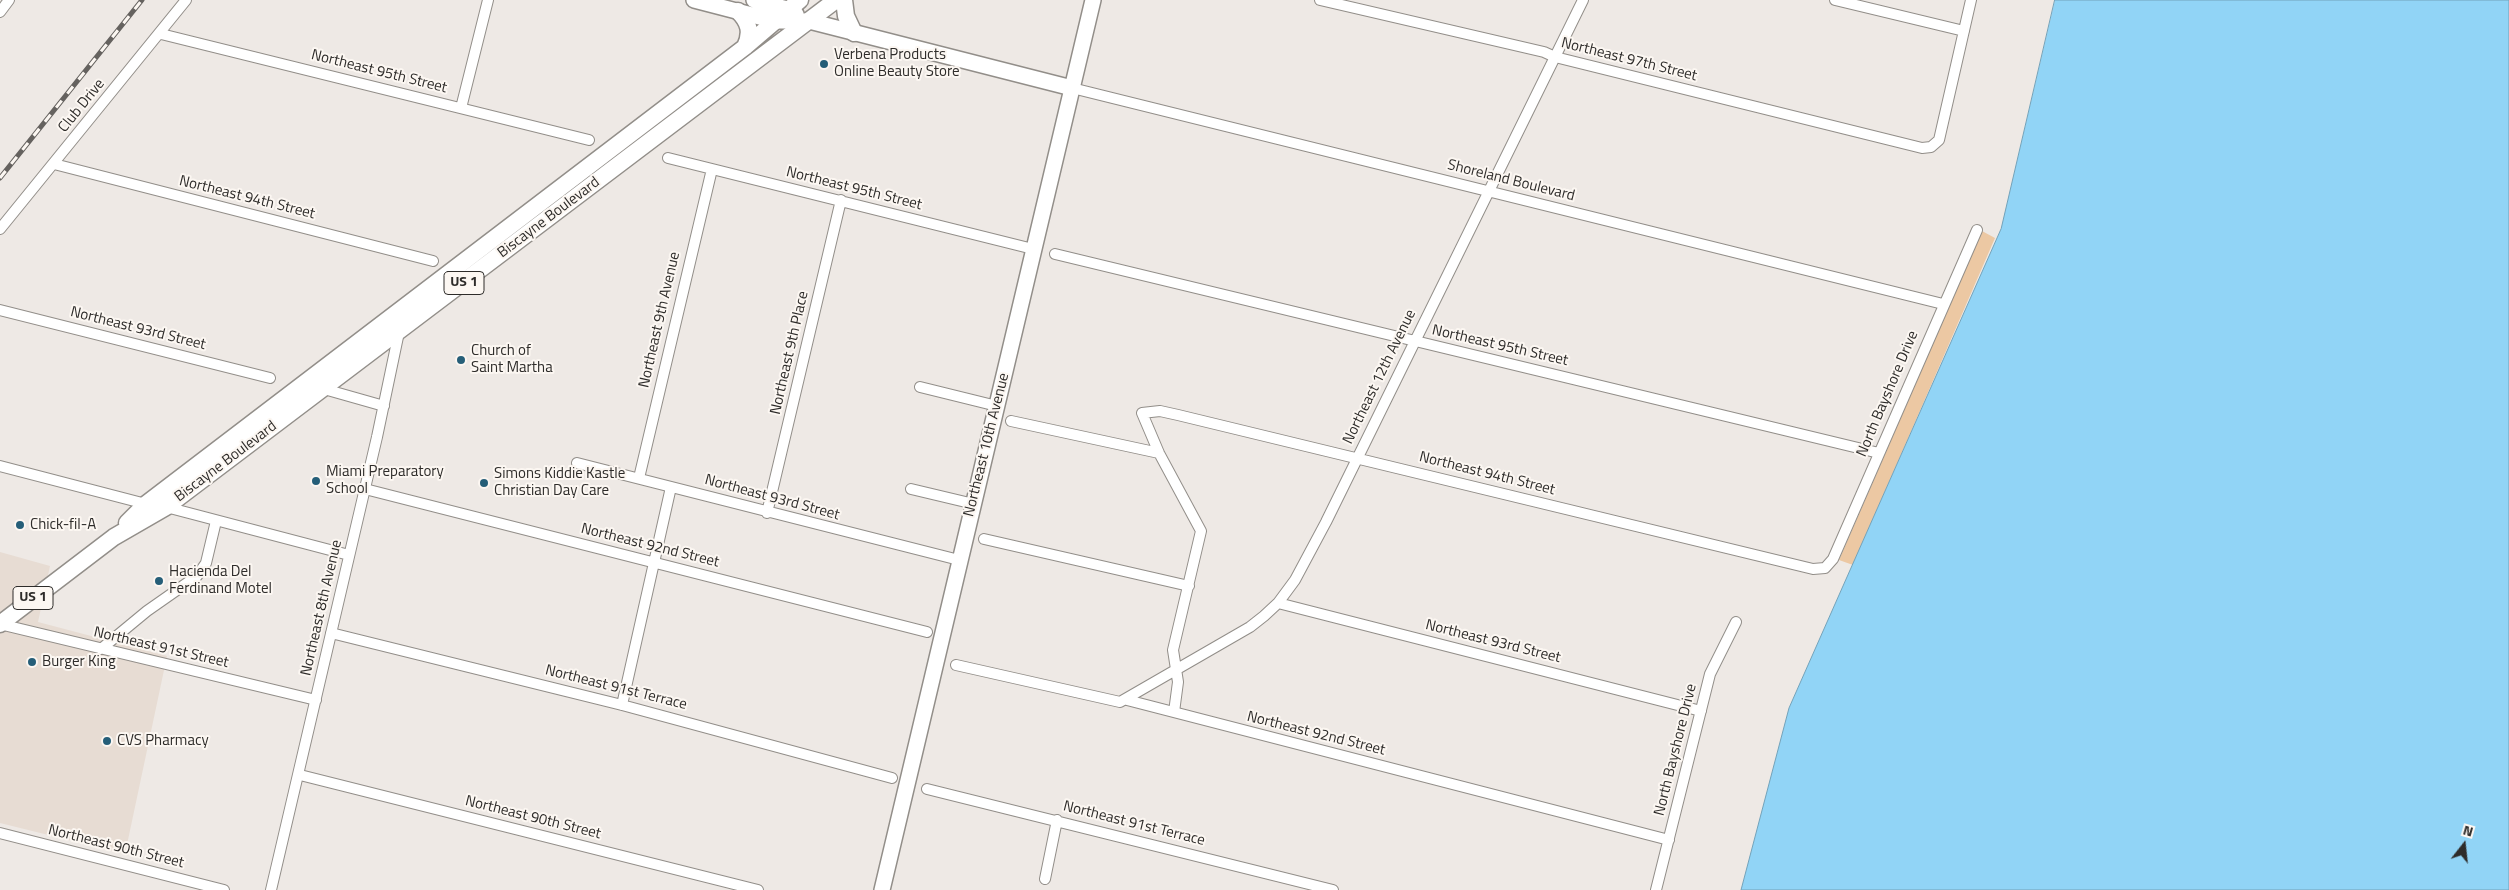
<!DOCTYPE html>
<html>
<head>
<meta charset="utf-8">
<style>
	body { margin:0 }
	#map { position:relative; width:2509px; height:890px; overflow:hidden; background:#eee9e5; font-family:"Titillium Web",sans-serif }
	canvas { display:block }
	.north { position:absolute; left:2439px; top:820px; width:50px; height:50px; -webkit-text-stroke:4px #fcf7f2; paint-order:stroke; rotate:16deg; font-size:14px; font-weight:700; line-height:20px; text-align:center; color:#2e2c2a }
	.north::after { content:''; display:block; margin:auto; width:18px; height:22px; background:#2e2c2a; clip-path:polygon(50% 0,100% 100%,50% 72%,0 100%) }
</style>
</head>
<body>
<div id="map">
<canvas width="2509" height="890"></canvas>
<div class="north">N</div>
</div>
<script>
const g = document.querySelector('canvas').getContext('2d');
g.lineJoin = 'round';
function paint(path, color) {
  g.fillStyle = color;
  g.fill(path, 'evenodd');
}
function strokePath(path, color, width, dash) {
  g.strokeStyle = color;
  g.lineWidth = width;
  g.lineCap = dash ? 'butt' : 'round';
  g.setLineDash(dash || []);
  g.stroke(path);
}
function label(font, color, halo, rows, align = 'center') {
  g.font = font + ' "Titillium Web",sans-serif';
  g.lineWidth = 4;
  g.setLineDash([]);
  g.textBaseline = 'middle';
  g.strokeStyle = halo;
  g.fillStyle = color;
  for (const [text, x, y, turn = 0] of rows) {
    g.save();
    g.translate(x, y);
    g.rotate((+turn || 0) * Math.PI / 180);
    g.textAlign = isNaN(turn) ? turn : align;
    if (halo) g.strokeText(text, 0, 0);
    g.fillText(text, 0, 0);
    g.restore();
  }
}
const built = new Path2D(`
	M0,552L50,566L38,622L167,656L125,854L0,823Z`);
const green = new Path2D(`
	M1982,231L1995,238L1853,565L1839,560Z`);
const water = new Path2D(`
	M2055,0H2509V890H1741L1789,708L2001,229Z`);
const street = new Path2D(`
	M1320,0L1544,52L1555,57L1922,148L1931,147L1939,140L1971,0
	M1835,0L1964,31
	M0,12L9,0
	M161,34L589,140
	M1072,88L1943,304
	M461,108L488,0
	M668,158L1033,249
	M54,164L433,261
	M0,229L186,0
	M1055,254L1879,453
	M0,310L270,378
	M920,387L997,406
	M324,389L384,406
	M1011,421L1159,453
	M577,463L959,560
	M0,466L146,504
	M639,478L712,169
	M365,489L927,632
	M911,489L974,504
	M166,507L349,555
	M767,513L841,200
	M984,539L1189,586
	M1278,603L1701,711
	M0,624L316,700
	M331,633L622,705L892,778
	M101,649L147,611L197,576L206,563L216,521
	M956,665L1120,702L1250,627L1264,616L1278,603L1295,580L1326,522L1583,0
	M1127,700L1669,840
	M622,705L671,487
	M1174,712L1178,682L1173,650L1201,531L1159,453L1142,413L1160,411L1178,415L1813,569L1825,568L1833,559L1977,230
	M300,775L758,890
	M927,789L1333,890
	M0,833L224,890
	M1045,879L1057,820
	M271,890L377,437L399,332
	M1656,890L1710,674L1736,622`);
const secondary = new Path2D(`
	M694,0L775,21H809L1072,88
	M754,0L787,9L796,14
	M882,890L1093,0`);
const primary = new Path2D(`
	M844,0L846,16L854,33
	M738,11C749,22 752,32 745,47
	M127,523L146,504L745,47L800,0
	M0,624L114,537L166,507L836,0`);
const rail = new Path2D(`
	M0,178L142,0`);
const markers = [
	[824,64,5,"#255e78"],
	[461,360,5,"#255e78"],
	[316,481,5,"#255e78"],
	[484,483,5,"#255e78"],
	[20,525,5,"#255e78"],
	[159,581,5,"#255e78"],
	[32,662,5,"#255e78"],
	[107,741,5,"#255e78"]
];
const shields = [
	[464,283,40],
	[33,598,40]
];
const shieldNames = [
	["US 1",464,283],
	["US 1",33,598]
];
const poiNames = [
	["Verbena Products",834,55],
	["Online Beauty Store",834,72],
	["Church of",471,351],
	["Saint Martha",471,368],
	["Miami Preparatory",326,472],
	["School",326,489],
	["Simons Kiddie Kastle",494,474],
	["Christian Day Care",494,491],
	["Chick-fil-A",30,525],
	["Hacienda Del",169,572],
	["Ferdinand Motel",169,589],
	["Burger King",42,662],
	["CVS Pharmacy",117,741]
];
const streetNames = [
	["Northeast 97th Street",1629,60,14],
	["Northeast 95th Street",379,72,14],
	["Club Drive",82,106,-51],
	["Shoreland Boulevard",1511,181,14],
	["Northeast 95th Street",854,189,14],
	["Northeast 94th Street",247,198,14],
	["Biscayne Boulevard",549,218,-37],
	["Northeast 9th Avenue",660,320,-77],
	["Northeast 93rd Street",138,329,14],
	["Northeast 95th Street",1500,346,13],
	["Northeast 9th Place",790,353,-77],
	["Northeast 12th Avenue",1380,377,-64],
	["North Bayshore Drive",1888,394,-67],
	["Northeast 10th Avenue",987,445,-76],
	["Biscayne Boulevard",226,462,-37],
	["Northeast 94th Street",1487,474,14],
	["Northeast 93rd Street",772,498,15],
	["Northeast 92nd Street",650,546,14],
	["Northeast 8th Avenue",322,608,-77],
	["Northeast 93rd Street",1493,642,14],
	["Northeast 91st Street",161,648,13],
	["Northeast 91st Terrace",616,688,14],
	["Northeast 92nd Street",1316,734,14],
	["North Bayshore Drive",1676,750,-76],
	["Northeast 90th Street",533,818,14],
	["Northeast 91st Terrace",1134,824,14],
	["Northeast 90th Street",116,847,14]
];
paint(built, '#e7dcd3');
paint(green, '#ecc8a3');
paint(water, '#91d4f6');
strokePath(water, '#73a2b9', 1);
strokePath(street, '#928e89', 12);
strokePath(secondary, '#928e89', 18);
strokePath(primary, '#928e89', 19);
strokePath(street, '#fff', 10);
strokePath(secondary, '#fff', 15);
strokePath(primary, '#fff', 16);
strokePath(rail, '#65625f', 5);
strokePath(rail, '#fcf7f2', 3, [9]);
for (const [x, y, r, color] of markers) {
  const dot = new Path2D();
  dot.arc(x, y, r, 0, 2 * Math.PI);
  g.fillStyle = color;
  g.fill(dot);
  strokePath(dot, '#fcf7f2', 2);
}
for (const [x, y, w] of shields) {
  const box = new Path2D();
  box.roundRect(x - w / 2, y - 11.5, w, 23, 4);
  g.fillStyle = '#fcf7f2';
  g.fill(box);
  strokePath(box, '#2e2c2a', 1);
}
label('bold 14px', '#2e2c2a', null, shieldNames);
label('15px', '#2e2c2a', '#fcf7f2', poiNames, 'left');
label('15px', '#2e2c2a', '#fcf7f2', streetNames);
</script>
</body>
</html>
